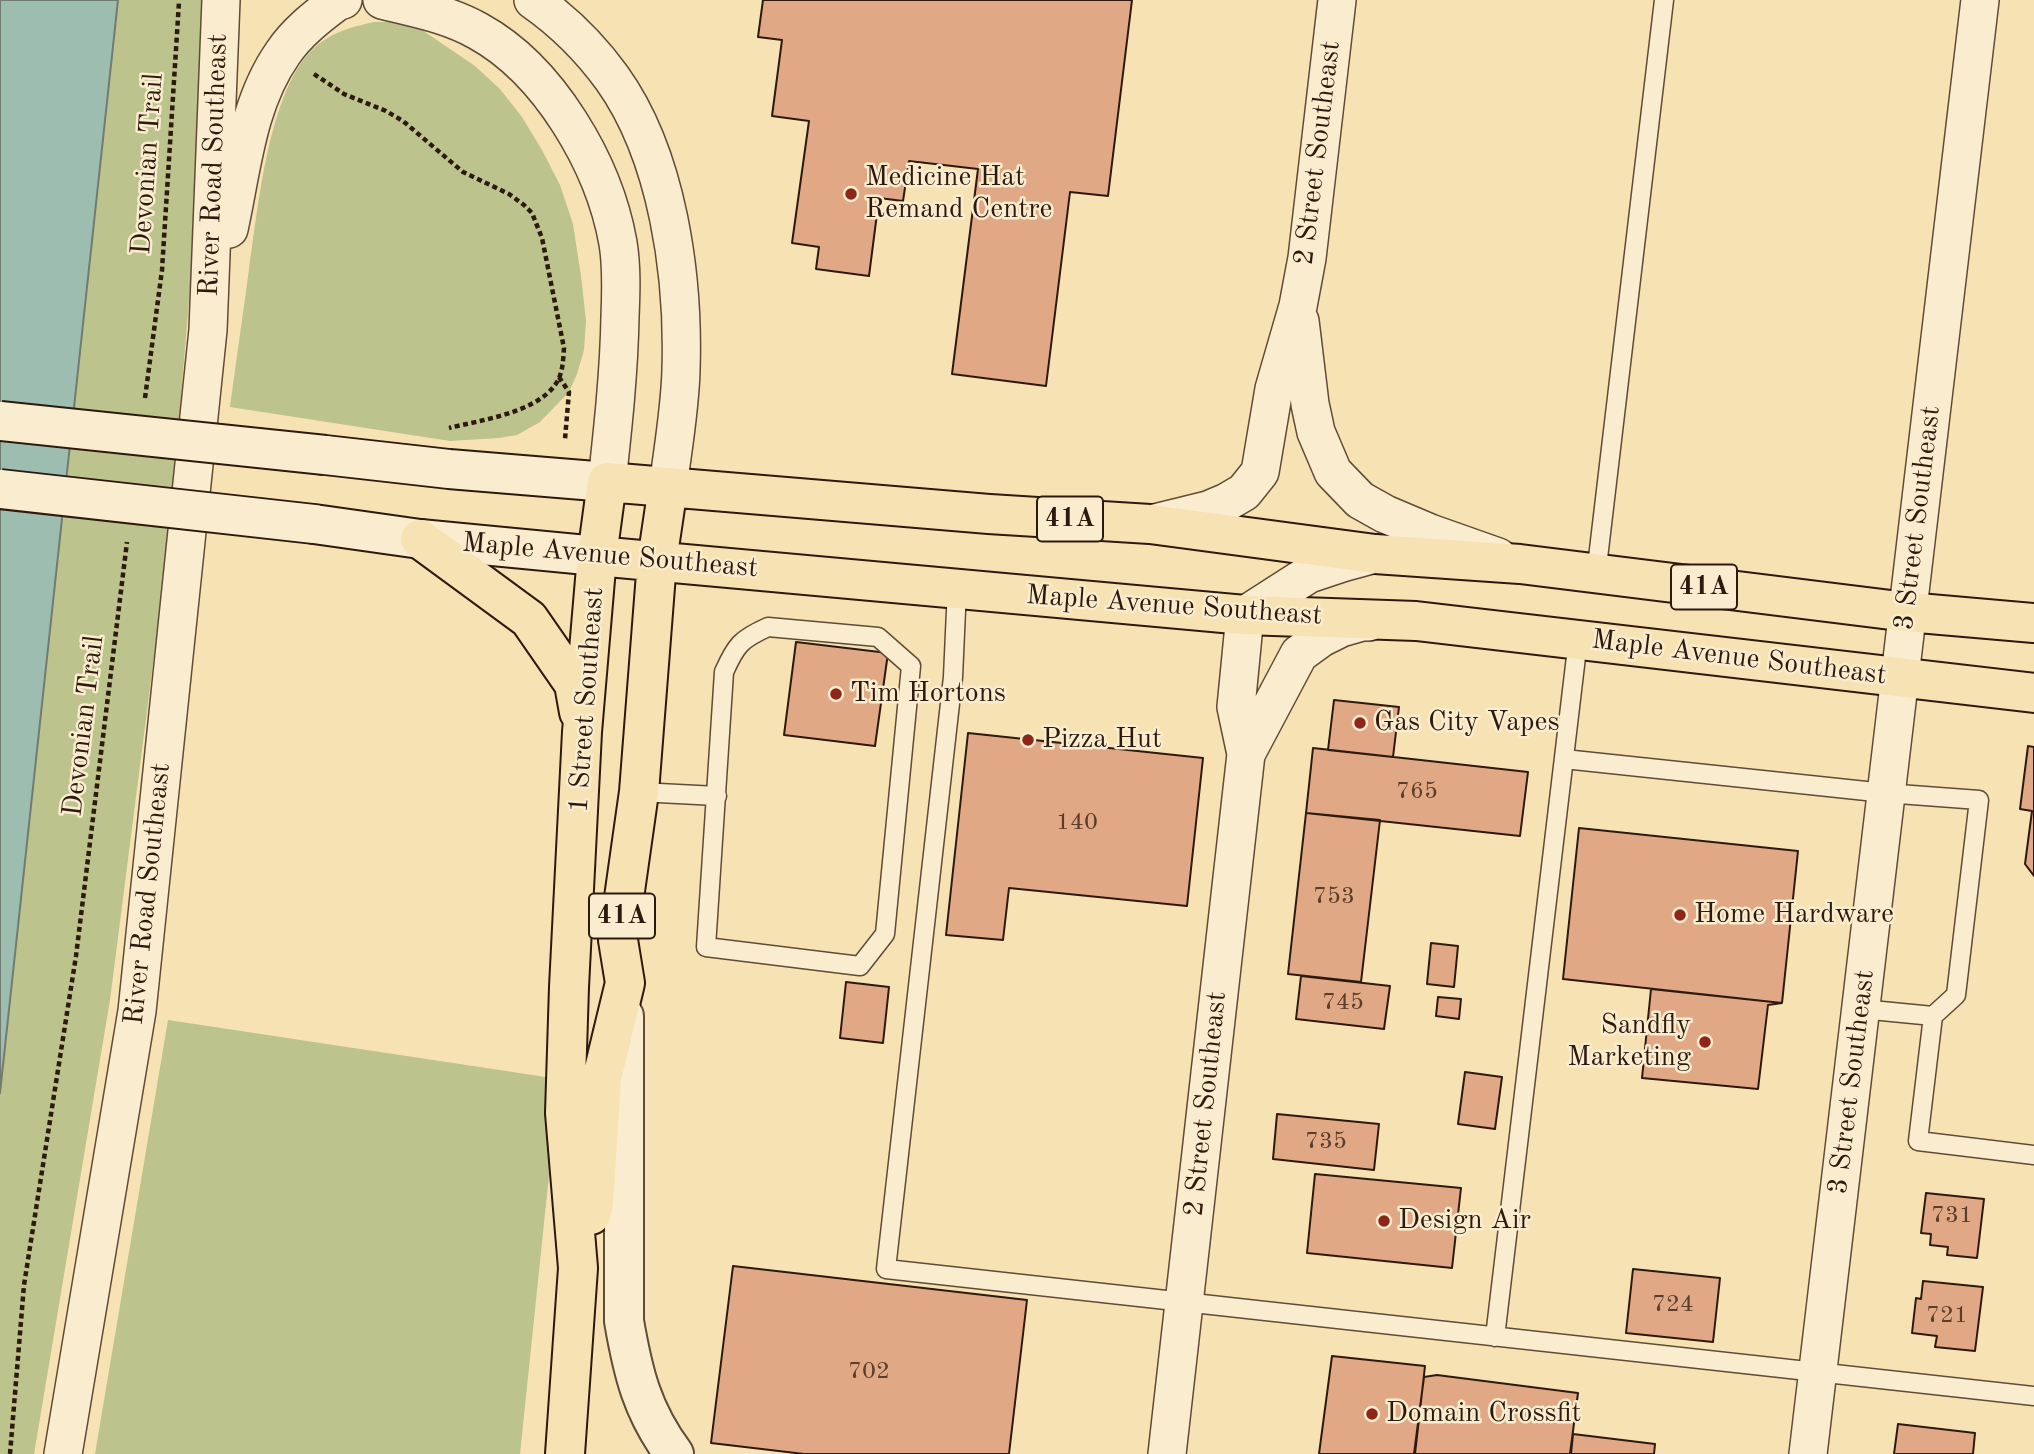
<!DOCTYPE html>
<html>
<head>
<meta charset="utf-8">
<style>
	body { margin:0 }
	canvas { display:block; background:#f7e2b3 }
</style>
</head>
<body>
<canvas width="2034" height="1454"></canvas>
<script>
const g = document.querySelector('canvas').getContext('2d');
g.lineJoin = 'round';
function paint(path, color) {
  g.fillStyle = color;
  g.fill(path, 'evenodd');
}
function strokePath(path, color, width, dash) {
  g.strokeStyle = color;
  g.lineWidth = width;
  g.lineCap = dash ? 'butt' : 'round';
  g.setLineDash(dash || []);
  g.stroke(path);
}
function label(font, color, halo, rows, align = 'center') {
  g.font = font + ' "Old Standard TT",serif';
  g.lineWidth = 5;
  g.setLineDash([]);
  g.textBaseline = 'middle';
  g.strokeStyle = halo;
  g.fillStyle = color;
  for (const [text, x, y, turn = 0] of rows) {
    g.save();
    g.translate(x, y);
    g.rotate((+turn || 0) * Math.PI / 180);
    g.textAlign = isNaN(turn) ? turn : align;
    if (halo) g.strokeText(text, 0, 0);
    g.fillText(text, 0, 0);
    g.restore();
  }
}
const green = new Path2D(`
	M118,0H207L192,263L170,531L110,1000L34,1454H0V1093Z
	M374,22H391L422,30L475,66L500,89L522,117L542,150L560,185L573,224L581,276L586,321L584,350L577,374L569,392L540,422L517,435L499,438L450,441L230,407C236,361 243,315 249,269C258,210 268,93 312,50C329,33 351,27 374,22Z
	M168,1020L559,1079L520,1454H95Z`);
const water = new Path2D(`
	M0,0H118L0,1093Z`);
const building = new Path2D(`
	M763,0H1132L1108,196L1070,192L1046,386L952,374L978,169L909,161L903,201L879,198L869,276L816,269L819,247L792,243L809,121L772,116L782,40L758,37Z
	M796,642L888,653L875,746L784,735Z
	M1334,700L1399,707L1393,757L1328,750Z
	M968,733L1203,758L1187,906L1009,888L1003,940L946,935Z
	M2028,746L2034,747V876L2025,864L2032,811L2020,809Z
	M1313,748L1528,772L1520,836L1306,813Z
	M1306,813L1380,820L1361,982L1288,974Z
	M1579,828L1798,851L1782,1003L1563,979Z
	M1431,943L1458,946L1454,987L1427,984Z
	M1301,976L1390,986L1384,1029L1296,1019Z
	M846,982L889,987L883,1043L840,1038Z
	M1651,989L1782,1003L1768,1005L1758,1089L1642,1078Z
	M1438,997L1461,999L1459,1019L1436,1016Z
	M1465,1072L1502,1077L1495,1129L1458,1124Z
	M1277,1114L1379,1124L1374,1170L1273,1159Z
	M1315,1174L1461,1188L1452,1268L1307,1253Z
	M1926,1193L1984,1199L1977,1258L1947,1255L1948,1247L1930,1245L1931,1234L1921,1233Z
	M733,1266L1027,1300L1009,1454H804L711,1443Z
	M1633,1269L1720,1278L1713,1342L1626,1333Z
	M1923,1281L1983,1287L1975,1351L1935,1347L1937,1336L1912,1333L1916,1298L1921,1299Z
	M1332,1356L1425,1366L1415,1454H1319Z
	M1437,1375L1578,1393L1570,1454H1414L1424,1377Z
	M1898,1424L1975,1433L1973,1454H1894Z
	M1573,1434L1655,1444L1654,1454H1571Z`);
const path = new Path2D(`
	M314,74L344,94L386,111L403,121L463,172L509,194L524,205L532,213L542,238L564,348C563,361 563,374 555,385C535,413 481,420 449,428
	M559,377L569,392L565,439
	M145,398L162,270L179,2
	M10,1454L24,1285L76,956L127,542`);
const service = new Path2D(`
	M1596,575L1664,0
	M957,588L953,677L886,1269L2034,1396
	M768,627L878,637L911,666L885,934L860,966L706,947L724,672C736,645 741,639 768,627Z
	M1564,759L1885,793L1979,800L1956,995L1933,1016L1918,1141L2034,1155
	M639,792L717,796
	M1861,1009L1933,1016
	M1495,1337L1578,640`);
const minor = new Path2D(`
	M382,0C414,8 448,14 478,31C549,70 604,164 618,243C622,267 621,293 620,317C619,372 613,427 607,482
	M533,0C563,21 591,49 612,78C668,156 684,276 681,370C680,409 673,448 668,487
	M229,229C242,170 247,104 283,53C297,32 318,16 338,1L343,0
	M1300,321L1310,404L1316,432L1333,472L1360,500L1385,514L1430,533L1498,557
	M1151,524L1208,510L1227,502L1244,492L1260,472L1274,389L1298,306L1307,258L1337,0
	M1246,754L1299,654L1321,638L1341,628L1362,622H1369
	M63,1454L137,1011L208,330L221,0
	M1167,1454L1246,754L1236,707L1245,615L1309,574L1342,563L1375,554
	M1808,1454L1980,0`);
const tertiary = new Path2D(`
	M624,1016V1321C633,1373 642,1411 674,1454`);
const secondary = new Path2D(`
	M325,455L449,469L607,482
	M314,524L420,539L597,556`);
const primary = new Path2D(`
	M420,539L529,619L574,684L579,712
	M597,556L1245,615L1416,621L2034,693
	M591,1215L594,1203L602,1078L625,983L618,940L639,792L657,561L668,487
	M565,1454L578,1268L565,1113L569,987L582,732L597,556L607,482L989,514L1150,524L1375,554L1520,564L1907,612L2034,623`);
const secondaryBridge = new Path2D(`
	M0,421L325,455
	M0,489L314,524`);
const markers = [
	[851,194,7,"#8f2418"],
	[836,694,7,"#8f2418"],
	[1360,723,7,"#8f2418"],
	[1028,740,7,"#8f2418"],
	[1680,915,7,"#8f2418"],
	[1705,1042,7,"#8f2418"],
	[1384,1221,7,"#8f2418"],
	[1372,1414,7,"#8f2418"]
];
const numberNames = [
	["765",1417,792],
	["140",1077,823],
	["753",1334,897],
	["745",1343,1003],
	["735",1326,1142],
	["731",1952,1216],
	["724",1673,1305],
	["721",1947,1316],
	["702",869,1372]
];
const shields = [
	[1070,519,66],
	[1704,587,66],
	[622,916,66]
];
const shieldNames = [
	["41A",1070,519],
	["41A",1704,587],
	["41A",622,916]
];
const streetNames = [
	["2 Street Southeast",1318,153,-83],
	["Devonian Trail",148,164,-86],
	["River Road Southeast",214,165,-88],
	["3 Street Southeast",1918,518,-83],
	["Maple Avenue Southeast",610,556,5],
	["Maple Avenue Southeast",1174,606,4],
	["Maple Avenue Southeast",1739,658,7],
	["1 Street Southeast",587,700,-86],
	["Devonian Trail",84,726,-83],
	["River Road Southeast",148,894,-84],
	["3 Street Southeast",1852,1082,-83],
	["2 Street Southeast",1206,1104,-84]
];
const poiNames = [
	["Medicine Hat",865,178],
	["Remand Centre",865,210],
	["Tim Hortons",850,694],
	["Gas City Vapes",1374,723],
	["Pizza Hut",1042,740],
	["Home Hardware",1694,915],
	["Sandfly",1691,1026,"right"],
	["Marketing",1691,1058,"right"],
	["Design Air",1398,1221],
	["Domain Crossfit",1386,1414]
];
paint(green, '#bcc38c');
paint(water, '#9ebdb1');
strokePath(water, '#717b6f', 2);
paint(building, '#e1a885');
strokePath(building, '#2d190d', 2);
strokePath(service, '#604b36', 21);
strokePath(minor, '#604b36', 40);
strokePath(tertiary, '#604b36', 42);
strokePath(secondary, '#2d190d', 42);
strokePath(primary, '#2d190d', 42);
strokePath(path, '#2d190d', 4.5, [5, 3.5]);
strokePath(service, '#faecce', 18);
strokePath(minor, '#faecce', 37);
strokePath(tertiary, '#faecce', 38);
strokePath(secondary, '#faecce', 38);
strokePath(primary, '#f7e2b3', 38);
strokePath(secondaryBridge, '#2d190d', 42, []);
strokePath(secondaryBridge, '#faecce', 38);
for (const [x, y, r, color] of markers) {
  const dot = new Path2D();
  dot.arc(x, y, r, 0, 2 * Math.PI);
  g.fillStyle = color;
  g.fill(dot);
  strokePath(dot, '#faecce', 2.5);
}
label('24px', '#5a3d2b', null, numberNames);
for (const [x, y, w] of shields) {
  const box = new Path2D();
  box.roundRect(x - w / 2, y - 22.5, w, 45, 5);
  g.fillStyle = '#faecce';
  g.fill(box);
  strokePath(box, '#2d190d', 2);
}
label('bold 26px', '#2d190d', null, shieldNames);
label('28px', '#2d190d', '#faecce', streetNames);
label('28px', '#2d190d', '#faecce', poiNames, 'left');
</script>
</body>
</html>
